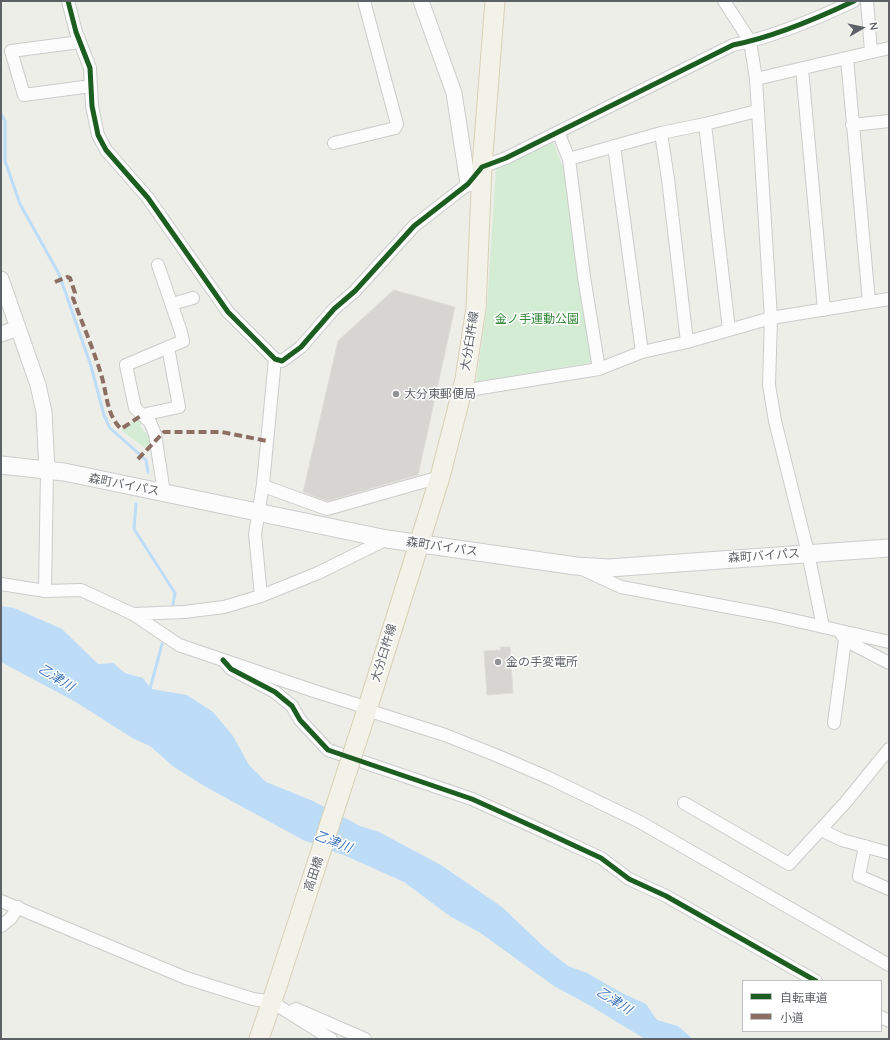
<!DOCTYPE html>
<html>
<head>
<meta charset="utf-8">
<style>
	body { margin:0 }
	#map { position:relative; width:890px; height:1040px; overflow:hidden; background:#eeeee9; font-family:Quicksand,"Noto Sans JP",sans-serif }
	canvas { display:block }
	.frame { position:absolute; inset:0; border:2px solid #5d6167; pointer-events:none }
	.legend { position:absolute; left:742px; top:980px; width:140px; height:52px; box-sizing:border-box; background:#fff; border:1px solid #bec0c2; margin:0; padding:5px 7px; list-style:none; font-size:12px; color:#5d6167 }
	.legend li { display:flex; align-items:center; gap:8px; height:20px }
	.legend b { width:20px; border:1px solid #bec0c2 }
	.north { position:absolute; left:842px; top:8px; width:40px; height:40px; -webkit-text-stroke:3px #fff; paint-order:stroke; rotate:81deg; font-size:11px; font-weight:700; line-height:16px; text-align:center; color:#5d6167 }
	.north::after { content:''; display:block; margin:auto; width:14px; height:18px; background:#5d6167; clip-path:polygon(50% 0,100% 100%,50% 72%,0 100%) }
</style>
</head>
<body>
<div id="map">
<canvas width="890" height="1040"></canvas>
<div class="frame"></div>
<ul class="legend">
<li><b style="height:5px;background:#1b5e20"></b>自転車道</li>
<li><b style="height:5px;background:#8d6e63"></b>小道</li>
</ul>
<div class="north">N</div>
</div>
<script>
const g = document.querySelector('canvas').getContext('2d');
g.lineJoin = 'round';
function paint(path, color) {
  g.fillStyle = color;
  g.fill(path, 'evenodd');
}
function strokePath(path, color, width, dash) {
  g.strokeStyle = color;
  g.lineWidth = width;
  g.lineCap = dash ? 'butt' : 'round';
  g.setLineDash(dash || []);
  g.stroke(path);
}
function label(font, color, halo, rows, align = 'center') {
  g.font = font + ' Quicksand,"Noto Sans JP",sans-serif';
  g.lineWidth = 3;
  g.setLineDash([]);
  g.textBaseline = 'middle';
  g.strokeStyle = halo;
  g.fillStyle = color;
  for (const [text, x, y, turn = 0] of rows) {
    g.save();
    g.translate(x, y);
    g.rotate((+turn || 0) * Math.PI / 180);
    g.textAlign = isNaN(turn) ? turn : align;
    if (halo) g.strokeText(text, 0, 0);
    g.fillText(text, 0, 0);
    g.restore();
  }
}
const green = new Path2D(`
	M552,139L566,175L595,362L476,382L487,307L496,167Z
	M137,418L142,423L140,426L145,433L148,430L152,441L145,448L121,430Z`);
const water = new Path2D(`
	M1,606L14,608L62,629L98,664L113,663L125,673L143,678L151,689L187,695L213,712L233,736L249,765L266,782L313,801L360,826L379,832L441,865L502,907L544,947L568,966L587,973L622,993L646,1004L657,1020L678,1026L693,1039H645L589,1005L554,986L479,932L451,917L404,882L346,856L303,840L206,787L174,767L150,746L134,739L74,701L1,662Z`);
const stream = new Path2D(`
	M1,114L5,121V161L20,204L59,274L91,366L104,415L110,428L146,460L148,472
	M136,504L134,529L175,593L173,604
	M151,692L150,689L162,644`);
const building = new Path2D(`
	M394,290L455,307L418,475L327,501L303,492L338,341Z
	M500,647H510L513,693L487,695L484,651L501,650Z`);
const minor = new Path2D(`
	M68,1L76,32L90,68L92,106L98,135L106,150L148,198L228,312L275,359L282,361L301,347L334,309L355,291L414,226L468,184L482,167L506,158L733,45C774,37 816,19 854,1
	M724,1L750,41L756,79L771,318L769,385L775,421L808,553L823,627
	M867,1L871,51
	M80,42L11,51L24,95L91,86
	M847,58L869,302
	M802,69L824,310
	M756,79L889,48
	M705,124L729,330
	M852,125L889,121
	M558,132L569,159
	M661,133L668,179L687,342
	M334,143L395,128L397,124L364,1
	M614,146L642,352
	M158,265L181,332L183,341L126,365L135,408L150,422L155,434L164,493
	M172,304L193,298
	M599,369L584,277L569,159L661,133L705,124L757,111
	M462,391L599,369L642,352L687,342L771,318L889,299
	M142,415L179,407L168,347
	M263,484L269,488L327,509L440,477
	M582,569L621,587L771,615L889,642
	M1,584L45,591L81,590L133,614L184,612L224,607L261,596L318,573L387,539
	M45,591L47,470
	M261,596L255,534L263,484L275,359
	M133,614L179,645L314,691L368,708
	M841,633L845,640L889,663
	M223,660L231,669L275,692L292,706L300,720L328,750L472,799L545,832L601,858L629,879L666,896L816,981
	M367,710L445,735L498,756L549,778L640,822L889,965
	M834,723L845,640
	M684,803L789,864L845,803L889,749
	M821,830L842,840L889,853
	M865,846L859,876L889,889
	M1,901L186,978L253,999L272,1002L331,1039
	M1,926L11,918L18,907
	M291,1012L296,1009L365,1039
	M881,1017L889,1021`);
const tertiary = new Path2D(`
	M421,1L454,93L468,184
	M1,279L38,385L44,412L47,470
	M1,334L18,328`);
const secondary = new Path2D(`
	M1,465L64,472L387,539L576,566L609,568L889,548`);
const primary = new Path2D(`
	M365,716L440,477L465,379L476,308L482,167L495,1
	M259,1039L277,986`);
const primaryBridge = new Path2D(`
	M277,986L365,716`);
const quiet = new Path2D(`
	M55,282L67,277L70,278L75,293L73,298C82,323 93,348 101,374C107,393 106,414 121,429L142,415
	M138,459L164,432H222L267,441`);
const cycleway = new Path2D(`
	M68,1L76,32L90,68L92,106L98,135L106,150L148,198L228,312L275,359L282,361L301,347L334,309L355,291L414,226L468,184L482,167L506,158L733,45C774,37 816,19 854,1
	M223,660L231,669L275,692L292,706L300,720L328,750L472,799L545,832L601,858L629,879L666,896L816,981`);
const markers = [
	[396,394,4,"#909294"],
	[498,662,4,"#909294"]
];
const parkNames = [
	["金ノ手運動公園",537,319]
];
const streetNames = [
	["大分臼杵線",470,341,-81],
	["森町バイパス",124,485,11],
	["森町バイパス",442,547,8],
	["森町バイパス",764,556,-4],
	["大分臼杵線",384,653,-73],
	["高田橋",314,874,-72]
];
const poiNames = [
	["大分東郵便局",404,394],
	["金の手変電所",506,662]
];
const waterNames = [
	["乙津川",56,678,32],
	["乙津川",333,842,21],
	["乙津川",614,1001,32]
];
paint(green, '#d5ecd4');
paint(water, '#bcdcf8');
strokePath(stream, '#bcdcf8', 3);
paint(building, '#d6d5d2');
strokePath(building, '#dedcd7', 1);
strokePath(minor, '#cbcbcb', 14);
strokePath(tertiary, '#cbcbcb', 17);
strokePath(secondary, '#cbcccc', 19);
strokePath(primary, '#d7d0b5', 21);
strokePath(minor, '#fcfcfc', 12);
strokePath(tertiary, '#fcfcfc', 15);
strokePath(secondary, '#fcfcfc', 17);
strokePath(primary, '#f3f2e9', 19);
strokePath(primaryBridge, '#d7d0b5', 21, []);
strokePath(primaryBridge, '#f3f2e9', 19);
strokePath(quiet, '#8d6e63', 4, [8, 4]);
strokePath(cycleway, '#1b5e20', 5);
for (const [x, y, r, color] of markers) {
  const dot = new Path2D();
  dot.arc(x, y, r, 0, 2 * Math.PI);
  g.fillStyle = color;
  g.fill(dot);
  strokePath(dot, '#fff', 1.5);
}
label('12px', '#2e8636', '#fff', parkNames);
label('12px', '#5d6167', '#fff', streetNames);
label('12px', '#5d6167', '#fff', poiNames, 'left');
label('italic 13px', '#3a73bb', '#fff', waterNames);
</script>
</body>
</html>
